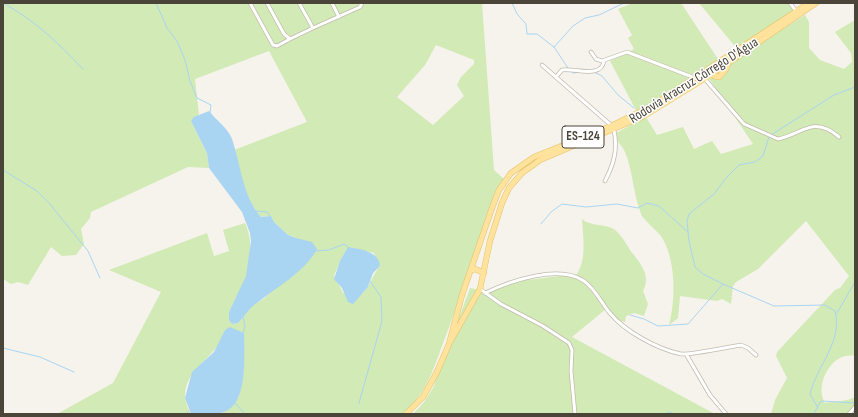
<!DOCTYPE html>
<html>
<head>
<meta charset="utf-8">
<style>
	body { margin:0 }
	#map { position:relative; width:858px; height:417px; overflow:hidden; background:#f6f3ec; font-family:"Sofia Sans Condensed",sans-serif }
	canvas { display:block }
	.frame { position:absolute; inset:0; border:4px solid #4b4439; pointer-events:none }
</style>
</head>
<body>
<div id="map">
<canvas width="858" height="417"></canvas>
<div class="frame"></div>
</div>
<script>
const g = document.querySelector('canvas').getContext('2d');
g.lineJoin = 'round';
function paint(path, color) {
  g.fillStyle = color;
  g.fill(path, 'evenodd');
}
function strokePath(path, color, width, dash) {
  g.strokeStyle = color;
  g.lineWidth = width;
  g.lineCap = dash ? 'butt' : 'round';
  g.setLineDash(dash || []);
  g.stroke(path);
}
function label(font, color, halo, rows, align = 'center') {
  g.font = font + ' "Sofia Sans Condensed",sans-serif';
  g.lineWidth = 3;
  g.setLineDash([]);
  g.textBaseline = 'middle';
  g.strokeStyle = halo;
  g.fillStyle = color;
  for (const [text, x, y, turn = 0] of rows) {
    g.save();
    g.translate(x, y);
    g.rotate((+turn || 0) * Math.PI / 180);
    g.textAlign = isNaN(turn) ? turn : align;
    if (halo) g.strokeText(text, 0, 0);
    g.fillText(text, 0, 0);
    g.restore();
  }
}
const green = new Path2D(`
	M3,3H482L494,170L504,179L435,365C427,385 419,401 402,414H216L239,397L244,367V333L233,329L225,330C217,363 169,373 191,414H57L113,383L161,292L109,270L207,233L214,256L229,251L223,230L245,223C254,242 251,268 242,287C238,295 233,303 229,312L232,324L238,323L253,305L263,299L307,262L296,238L288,235L273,221L271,216L261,217C245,199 240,172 234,150L307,122L269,51L195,79L199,115L191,121L207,153L209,168L188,167L91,212L90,218L81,229L84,244L76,255L62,256L51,247L28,285L18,282L11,284L3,279ZM436,45L474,60V64L461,77L457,85L464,96L433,125L397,97L425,65ZM365,251L374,253L380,266C372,275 371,286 362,294L343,293L334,275L344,254Z
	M633,3H681L720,62L638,114L610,61L634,49L628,38L632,35L618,9Z
	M699,3H789L796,13L738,50Z
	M805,15L809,22V48L820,60L844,69L852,62L851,53L835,32L855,20V355C851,356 846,355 842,357C826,364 816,388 825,403C835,401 846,402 855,397V414H771L775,400L787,378L776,356L777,352L835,290L840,288L849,276L806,221L758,269L736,282L733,286L731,304L722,299L717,301L680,296L678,318L669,325C676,299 676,259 661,236C657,231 642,218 641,214C633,194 633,171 625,152C622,145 616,141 614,134L646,117L657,135L683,127L694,149L712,141L721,154L753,144L708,77Z
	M582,219C591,227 605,223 615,230C621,235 626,243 630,250C639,262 652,275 643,291L648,304L644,316L634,313L626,316L625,322L612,319L606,309L572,337L715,414H413L424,402L433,388L470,288L484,291L510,282L577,274C587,259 583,236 582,219Z`);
const water = new Path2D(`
	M209,111C216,120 228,128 232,139C241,165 242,195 261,217L271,216L274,222L288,235L296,238L312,242L317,249C306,271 273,290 254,305C248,310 244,317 238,323L232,324L229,320V312L246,276L251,241L250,233L242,212L209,168L207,153L191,121L194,117Z
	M348,247C360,249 379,251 380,266L373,273L368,287L353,304L348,302L342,288L334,279L340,261Z
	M230,327L244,333C244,352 248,399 228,410C217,416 203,414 191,414L185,398L192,372L214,352L225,330Z`);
const stream = new Path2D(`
	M3,3C36,21 58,43 83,69
	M156,3L167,28L177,41L185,60L190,81L197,98L211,105L210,113
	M512,3L517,14L526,24L527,34H537L554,47L568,68
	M554,47L573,26L585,18L599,15L624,3
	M570,71L574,73L581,72
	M594,72L602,76L618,95L634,108
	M771,135L834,95L855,87
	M769,137L763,156L755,162L739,165L726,178L714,194L689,214L687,221L689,241L695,267L703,274L723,284L774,306L825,305L835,311C843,342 817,365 810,394L818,408
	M3,170L37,191L49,203L88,251L100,278
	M255,211L267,212L270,216
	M541,224L551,212L562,204L586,207L617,204L638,208L647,203L659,206L688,232
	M315,251L329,250L344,244L348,247
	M837,313L855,282
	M630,315L644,319L658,326L688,324L723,284
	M243,317L245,326L243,334
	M3,348L40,357L74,372
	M235,403L245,414
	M359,403L382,321L381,297L370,281
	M186,414L189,411
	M665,414L669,412L674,414
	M814,414L820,402L823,401L855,403`);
const street = new Path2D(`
	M250,3L273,45L277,46L290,39
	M267,3L284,34L290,39L313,28L299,3
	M332,3L339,17
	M790,3L796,11
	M313,28L360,7L362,3
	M591,52L596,59L602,61L627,52L695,78
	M542,65L612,126
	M556,77L562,70C575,68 601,79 604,61
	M704,78L744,124L778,139C803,134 813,115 839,137
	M605,181C614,164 618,149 614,130
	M480,289L501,304L543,326L569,343L572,350L571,371L575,414
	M485,293C510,281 559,264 584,281C595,289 601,302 609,312C624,331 657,349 681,354C691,355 728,347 741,345L748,348L756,355
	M686,354L710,395L726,414
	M849,414L855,407`);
const primary = new Path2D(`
	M710,71L714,76L719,77L726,69L729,62
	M470,271L475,269L484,273
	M450,342L480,289L490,241L502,203L509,188L522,173L540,160L644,116L712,74L816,3
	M406,414L423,397L437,372L449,344L462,295L492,208L499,190L511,173L534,157L611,126L650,107L809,3`);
const shields = [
	[583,137,42]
];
const shieldNames = [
	["ES-124",583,137]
];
const streetNames = [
	["Rodovia Aracruz Córrego D'Água",694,81,-32]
];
paint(green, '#d2eab5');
paint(water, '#a9d4f2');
strokePath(stream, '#a9d4f2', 1);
strokePath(street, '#c2bbae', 4.5);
strokePath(primary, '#e6c16a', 6);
strokePath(street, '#fff', 3);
strokePath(primary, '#ffe39c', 5);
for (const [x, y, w] of shields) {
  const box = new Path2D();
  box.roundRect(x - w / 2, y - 11, w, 22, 3);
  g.fillStyle = '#fff';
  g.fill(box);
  strokePath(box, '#4b4439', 1);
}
label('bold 13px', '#4b4439', null, shieldNames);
label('14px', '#4b4439', '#fff', streetNames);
</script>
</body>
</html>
